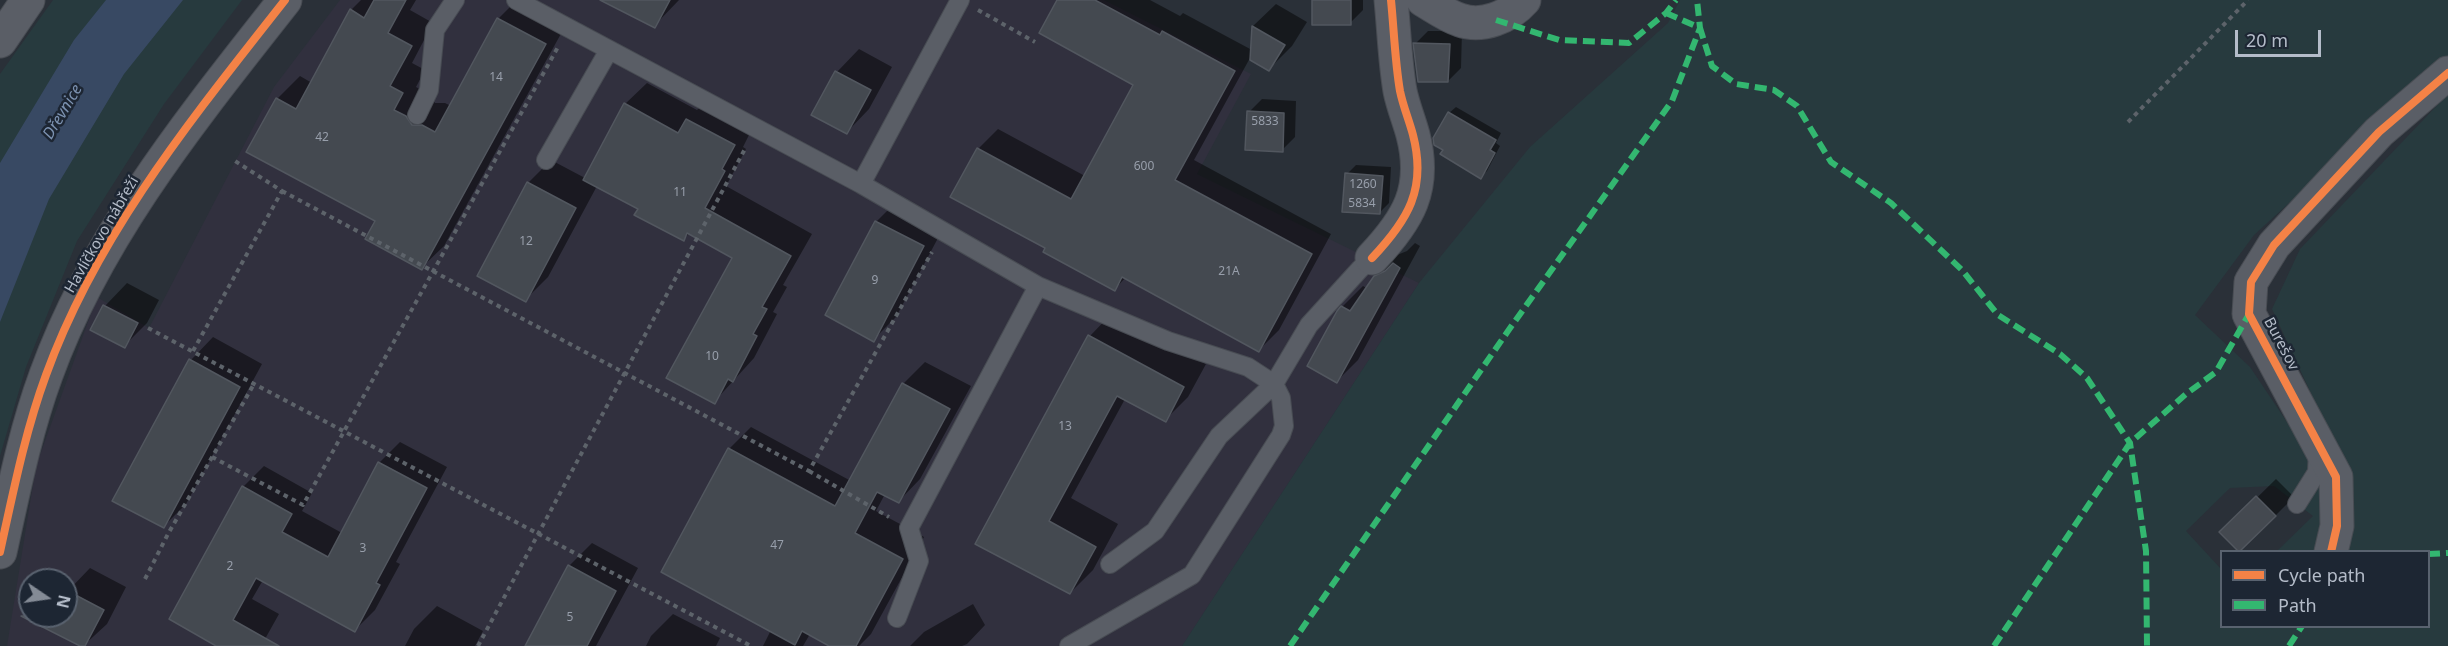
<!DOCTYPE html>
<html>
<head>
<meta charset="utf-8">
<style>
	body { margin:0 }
	#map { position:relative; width:2448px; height:646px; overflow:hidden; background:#2a3038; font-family:"Noto Sans",sans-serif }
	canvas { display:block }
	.legend { position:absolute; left:2220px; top:550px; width:210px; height:78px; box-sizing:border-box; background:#1d2633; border:2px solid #59626f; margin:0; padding:8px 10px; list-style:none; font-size:18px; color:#b4bcc9 }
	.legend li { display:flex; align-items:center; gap:12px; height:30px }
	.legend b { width:30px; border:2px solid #59626f }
	.north { position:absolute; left:18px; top:568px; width:60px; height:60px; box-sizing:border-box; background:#1d2633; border:2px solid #59626f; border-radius:50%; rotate:103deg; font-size:16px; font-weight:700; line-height:24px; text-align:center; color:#b4bcc9 }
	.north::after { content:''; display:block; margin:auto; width:21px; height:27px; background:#848b96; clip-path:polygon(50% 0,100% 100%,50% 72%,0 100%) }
	.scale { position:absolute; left:2235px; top:30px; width:86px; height:27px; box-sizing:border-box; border:3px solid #b4bcc9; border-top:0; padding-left:8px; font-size:18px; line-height:21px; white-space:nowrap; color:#b4bcc9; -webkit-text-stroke:4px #1d2633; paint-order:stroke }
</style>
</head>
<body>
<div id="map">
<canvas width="2448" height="646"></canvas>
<ul class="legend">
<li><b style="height:8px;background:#f48246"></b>Cycle path</li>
<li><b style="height:8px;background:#33b770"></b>Path</li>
</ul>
<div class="north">N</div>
<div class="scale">20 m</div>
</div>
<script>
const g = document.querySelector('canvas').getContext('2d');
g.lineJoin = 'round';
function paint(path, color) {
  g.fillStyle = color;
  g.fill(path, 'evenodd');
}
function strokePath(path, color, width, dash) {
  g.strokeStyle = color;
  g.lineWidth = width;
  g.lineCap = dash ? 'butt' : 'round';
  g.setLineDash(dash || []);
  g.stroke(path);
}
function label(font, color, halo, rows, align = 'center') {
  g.font = font + ' "Noto Sans",sans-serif';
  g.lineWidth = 5;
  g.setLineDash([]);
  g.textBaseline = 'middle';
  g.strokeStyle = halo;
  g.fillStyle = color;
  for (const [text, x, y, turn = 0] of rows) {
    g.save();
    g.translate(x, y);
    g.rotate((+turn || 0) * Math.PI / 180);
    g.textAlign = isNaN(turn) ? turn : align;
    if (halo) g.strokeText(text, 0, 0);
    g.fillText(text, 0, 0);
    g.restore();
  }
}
const medical = new Path2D(`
	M340,0H1104L1251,74L1197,174L1419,283L1182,646H7L36,466L97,297L149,328L274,87ZM30,580H66V616H30Z`);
const green = new Path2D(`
	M53,0H242L164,104L77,241L26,367L0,456V74Z
	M1680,0H2448V58L2254,235L2195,315L2250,367L2293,431L2334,443L2272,309L2300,249L2448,94V646H1182L1419,283L1530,147L1668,23ZM2274,486L2313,516L2277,551L2428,552V626H2222L2221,569L2186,531L2230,488Z`);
const water = new Path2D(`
	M106,0H183L124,74L49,199L0,322V163L74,40Z`);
const shadow = new Path2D(`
	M361,0H416L410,10L433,23L412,63L425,70L416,87L429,94L435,103H445L451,106L498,19L517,0L568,21L444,246L421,268L377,220L277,99L300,76L312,83L351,10Z
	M625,0H679L654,26Z
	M1058,0H1150L1180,16L1183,13L1252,50L1253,26L1276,4L1307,22L1292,46L1269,69L1250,58L1194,160L1331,234L1279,330L1259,350L1126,277L1115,289L1047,247L978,149L998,129L1085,176L1135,84Z
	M1314,0H1363V10L1350,23Z
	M1428,31H1462L1461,68L1448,81L1415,44Z
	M859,49L892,67L869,109L847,132L837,72Z
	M647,83L697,110L708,99L755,123L743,147L746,149L726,186L812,234L783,285L787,287L773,312L777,314L754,358L714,402L734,257L690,233L683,239L640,209L597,186L548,277L525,300L479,276L528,183L551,160L585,178L625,104Z
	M1262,99L1296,101L1295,137L1282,150L1249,112Z
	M1456,107L1501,133L1496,143L1500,146L1487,171L1480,177L1445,149L1449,113Z
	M1356,165L1391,167L1389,203L1379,213L1347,174Z
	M899,199L946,223L896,317L873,340L827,315L877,221Z
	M1415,243L1420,246L1358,360L1337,381L1342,307L1363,286L1368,289L1376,277L1397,255L1407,251Z
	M127,283L159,300L147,323L124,346L105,306Z
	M1112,313L1206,364L1188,397L1165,420L1125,399L1071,498L1118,524L1093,570L1070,593L977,544L1090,336Z
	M213,337L262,364L186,504L163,527L191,360Z
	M925,362L971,386L920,479L898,502L885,494L876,511L924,537L871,634L859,646H832L810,634L803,646H763L771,630L729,449L751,427L851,481L903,384Z
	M400,442L447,467L396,562L400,564L375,610L355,630L263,580L252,599L279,614L265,639L259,646H219L243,487L264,466L312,493L302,511L342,533L379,463Z
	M2276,479L2294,497L2240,551L2222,532Z
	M592,543L638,568L596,646H526L569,566Z
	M90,568L126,587L107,624L83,646L53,616H66V593Z
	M973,604L985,625L967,644L962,646H910L924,632Z
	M437,606L483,631L475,646H405L414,629Z
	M673,614L720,638L716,646H646L651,636Z`);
const building = new Path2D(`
	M374,0H406L388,33L412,46L390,86L403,93L394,110L406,116L412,125H422L435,132L497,18L546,44L422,270L365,239L375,221L246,152L276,98L296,109L350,9L364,18Z
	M600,0H670L655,28Z
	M1057,0H1095L1160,35L1162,31L1235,71L1175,180L1312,254L1259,352L1122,277L1115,291L1043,252L1045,248L950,197L977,148L1071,199L1133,85L1039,33Z
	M1312,0H1351V25H1312Z
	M1252,26L1285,45L1269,71L1250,60Z
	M1413,43L1450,44L1448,82H1418Z
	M835,71L871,90L847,134L811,115Z
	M624,103L678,133L686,119L735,145L722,169L725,171L705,208L791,256L762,307L767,309L753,334L757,336L733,382L728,379L715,404L666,378L732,258L687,233L684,241L634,215L638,209L583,180Z
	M1247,111L1284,113L1283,152L1245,150Z
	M1448,112L1496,140L1490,150L1495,153L1481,179L1440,154L1443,150L1434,145L1433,138Z
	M1345,173L1383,176L1380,214L1342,212Z
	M527,182L576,208L526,302L477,276Z
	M875,221L924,246L874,342L825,315Z
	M1393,263L1400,268L1337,383L1307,366L1337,311L1341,306L1350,311L1374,276L1385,271Z
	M103,305L138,323L125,348L90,330Z
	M1088,335L1184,387L1166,422L1117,396L1049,521L1096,547L1070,594L975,544Z
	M189,359L240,387L164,528L112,501Z
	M902,383L950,409L899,503L877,492L855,533L903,559L856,646H829L802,631L795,645L661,572L728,448L835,506Z
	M378,462L427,488L376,583L380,585L355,632L256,578L233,620L279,646H216L169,619L242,486L292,514L282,532L328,557Z
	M2256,496L2276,516L2239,552L2219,532Z
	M568,565L616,591L587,646H525Z
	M66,590L104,610L85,646H80L21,616H66Z`);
const path = new Path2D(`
	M978,10L1035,42
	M2128,122L2248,0
	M282,191L809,471L932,252
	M148,328L751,646
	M193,351L282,191L235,161
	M212,457L303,505L558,47
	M809,471L889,517
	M145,579L168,534L254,384
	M478,646L746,147`);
const lane = new Path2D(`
	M516,0L861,184L1038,286L1168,341L1248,367L1274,384L1281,398L1284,426L1281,435L1192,575L1069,646
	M417,115L429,90L435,30L455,0
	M546,160L609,50
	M861,184L960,0
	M2297,504L2317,472L2318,451
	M1110,564L1155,531L1219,436L1274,384L1309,325L1360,269L1372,258
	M897,618L919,561L909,528L1038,286`);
const street = new Path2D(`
	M1423,0C1435,7 1447,16 1460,20C1482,28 1509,17 1524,0
	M0,41L28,0
	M1372,258C1408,220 1427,189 1413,135C1409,120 1403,106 1400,91C1395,62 1394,30 1391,0
	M0,552C13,493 25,432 46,375C97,234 194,116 285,0
	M2331,552L2337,526L2336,477L2249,314L2251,282L2274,245L2379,132L2448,73`);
const quiet = new Path2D(`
	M1666,13L1700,28L1712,66L1736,84L1774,90L1797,106L1831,162L1891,203L1962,270L1998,315L2060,354L2087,378L2130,443L2146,551L2147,646
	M1496,20L1559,40L1629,43L1666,13L1676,0
	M2428,554L2448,553
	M1290,646L1508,331L1672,101L1700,28L1697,0
	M1994,646L2130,443L2186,394L2216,372L2249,314
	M2289,646L2302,626`);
const cycleway = new Path2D(`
	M1372,258C1408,220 1427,189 1413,135C1409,120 1403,106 1400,91C1395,62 1394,30 1391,0
	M0,552C13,493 25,432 46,375C97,234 194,116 285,0
	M2331,552L2337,526L2336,477L2249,314L2251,282L2274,245L2379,132L2448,73`);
const numberNames = [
	["14",496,78],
	["5833",1265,122],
	["42",322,138],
	["600",1144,167],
	["1260",1363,185],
	["11",680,193],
	["5834",1362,204],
	["12",526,242],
	["21A",1229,272],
	["9",875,281],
	["10",712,357],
	["13",1065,427],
	["47",777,546],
	["3",363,549],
	["2",230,567],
	["5",570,618]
];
const streetNames = [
	["Havlíčkovo nábřeží",102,235,-60],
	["Burešov",2281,344,62]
];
const waterNames = [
	["Dřevnice",63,112,-59]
];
paint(medical, '#31303e');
paint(green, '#273a3e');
paint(water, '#384963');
paint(shadow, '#0007');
paint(building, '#444950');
strokePath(building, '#52575f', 1.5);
strokePath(lane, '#484c53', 20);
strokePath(street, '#484c53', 35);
strokePath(path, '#5d636a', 4, [4.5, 4.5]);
strokePath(lane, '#5a5e66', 18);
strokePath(street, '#5a5e66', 33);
strokePath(quiet, '#33b770', 6, [12, 6]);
strokePath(cycleway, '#f48246', 8);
label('12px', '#989fab', null, numberNames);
label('15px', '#b4bcc9', '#1d2633', streetNames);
label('italic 16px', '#7c92b1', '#1d2633', waterNames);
</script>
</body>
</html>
